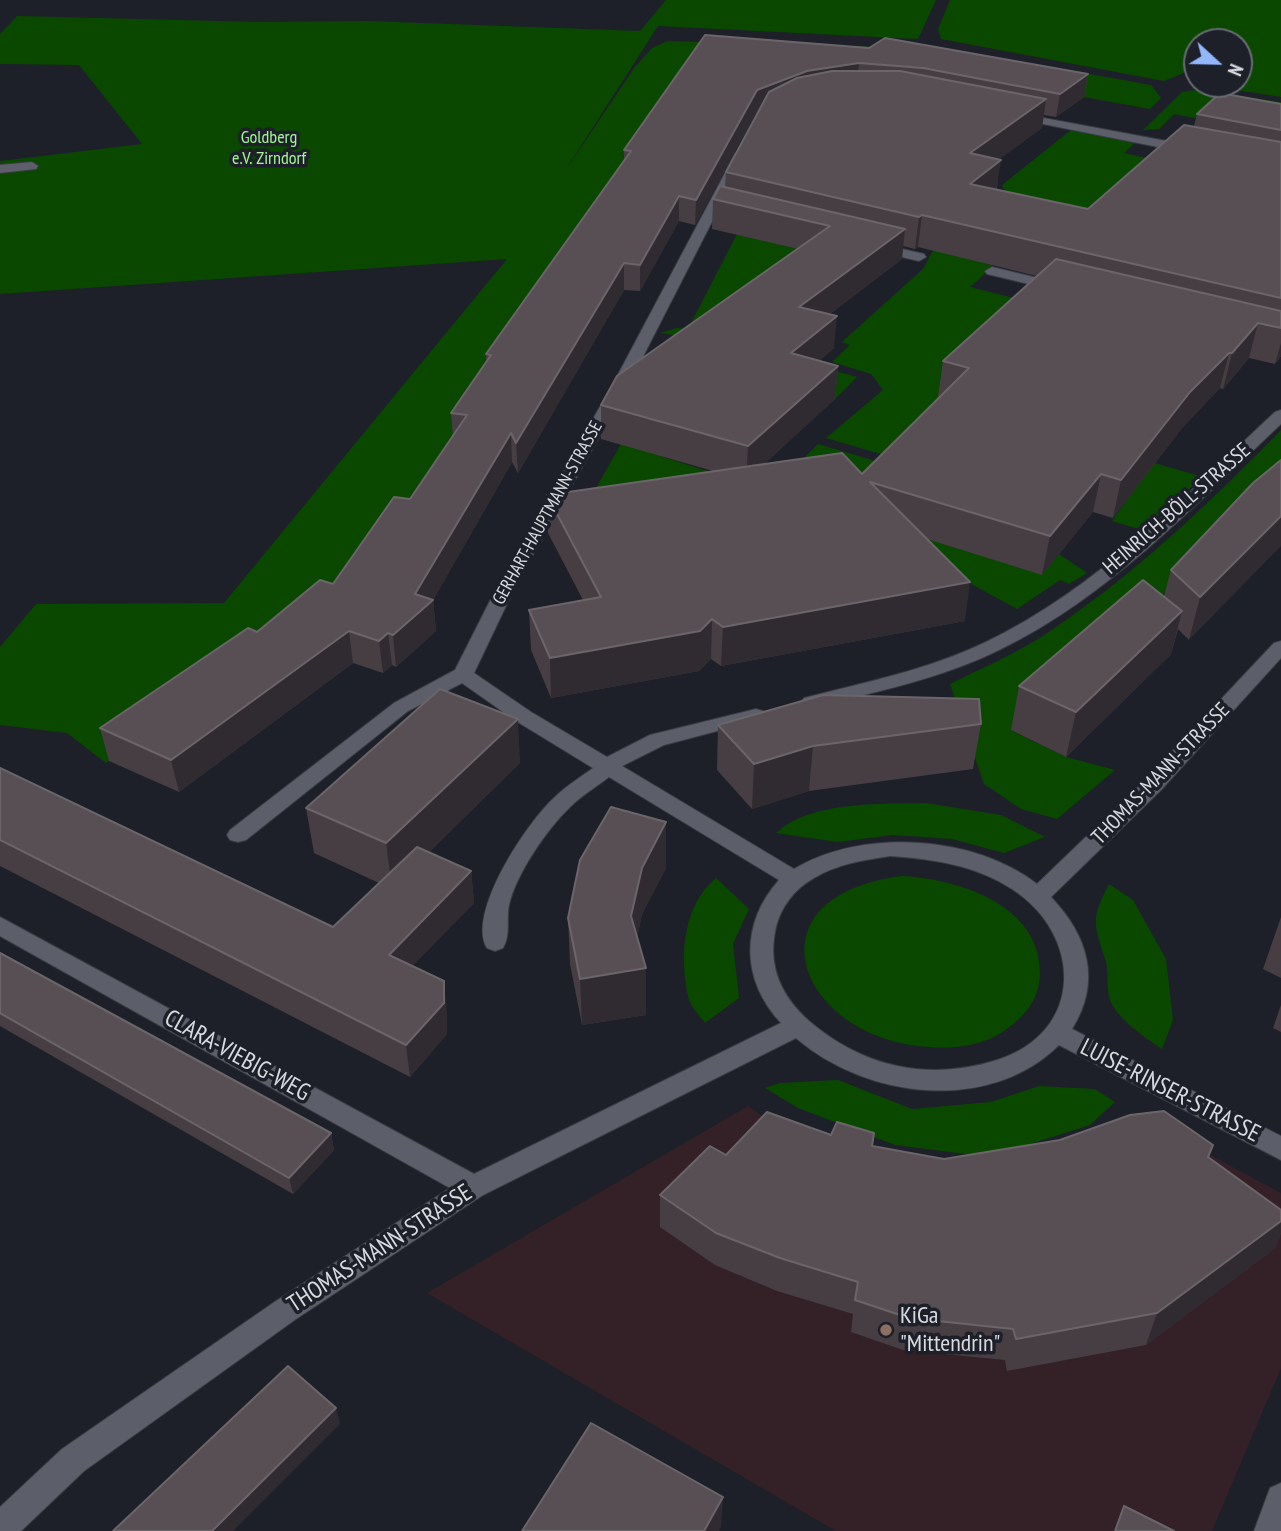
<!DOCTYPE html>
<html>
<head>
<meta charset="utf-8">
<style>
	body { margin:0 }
	#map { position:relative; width:1281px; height:1531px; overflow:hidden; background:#1d2029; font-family:"PT Sans Narrow",sans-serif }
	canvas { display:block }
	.north { position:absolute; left:1183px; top:28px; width:70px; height:70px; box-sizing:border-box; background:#1d2029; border:2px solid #686b73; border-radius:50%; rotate:112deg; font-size:19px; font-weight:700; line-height:28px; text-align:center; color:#d9dbe1 }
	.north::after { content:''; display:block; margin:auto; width:24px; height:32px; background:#93b7fd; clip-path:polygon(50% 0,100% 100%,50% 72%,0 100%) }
</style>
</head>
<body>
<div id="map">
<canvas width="1281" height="1531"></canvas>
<div class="north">N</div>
</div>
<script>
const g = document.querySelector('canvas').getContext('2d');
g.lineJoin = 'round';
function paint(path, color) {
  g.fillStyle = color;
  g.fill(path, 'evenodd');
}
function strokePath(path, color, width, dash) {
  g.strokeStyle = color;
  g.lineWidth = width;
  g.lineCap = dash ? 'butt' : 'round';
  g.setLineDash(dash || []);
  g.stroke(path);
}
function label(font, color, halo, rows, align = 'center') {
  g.font = font + ' "PT Sans Narrow",sans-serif';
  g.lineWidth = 7;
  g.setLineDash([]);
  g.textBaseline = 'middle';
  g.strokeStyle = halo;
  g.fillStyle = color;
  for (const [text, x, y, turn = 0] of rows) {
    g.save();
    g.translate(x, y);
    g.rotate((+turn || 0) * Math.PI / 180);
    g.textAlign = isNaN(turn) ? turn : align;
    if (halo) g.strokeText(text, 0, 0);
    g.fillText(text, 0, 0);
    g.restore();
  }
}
const education = new Path2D(`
	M748,1106L782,1130L991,1179L1141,1118L1281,1193V1368L1212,1531H836L427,1293Z`);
const green = new Path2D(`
	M666,0H936L918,39L658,26L563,174L635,67L652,48L668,41L949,49L1151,85L1161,98L1150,109L995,81L788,64L437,493L253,660L106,763L67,733L0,725V647L36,604L224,603L507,259L0,294V161L142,144L79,65L0,64V34L17,16L258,22L367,21L640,31Z
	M950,0H1281V97L1192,83L1197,80V84H1239V42H1197V68L1188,66L1184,73L1164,81L941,39L938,29Z
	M1195,90L1281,102V135L1174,114L1159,129L1143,130L1182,92Z
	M1071,130L1135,143L1124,153L1169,163L1261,249L1005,192L1002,185Z
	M737,234L826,256L814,365L857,377L835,399L645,386L673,335L660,333L677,328L688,329Z
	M936,249L994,254L984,263L994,266L970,287L1037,304L1005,420L1203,477L1142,530L1112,521L1140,482L908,462L826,438L883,390L871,374L832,362L850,345L842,342L924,268L932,252Z
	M1281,430V478L1193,567L1012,731L1066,757L1115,770L1057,819L1021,809L984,784L950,684C980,669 1013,655 1041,637C1130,579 1207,506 1281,430Z
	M621,444L638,449L758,487L573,529Z
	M818,444L879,462L829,505L801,461Z
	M840,512L1042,574L1059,554L1087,573L1069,584L1060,580L1017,609Z
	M926,803L1001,815L1045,837L1004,853L952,839L893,835L837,842L776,833C809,801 882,804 926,803Z
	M902,876C957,879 1041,904 1040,974C1039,1002 1023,1018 1001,1033C980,1046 953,1049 929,1047C798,1039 743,896 902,876Z
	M716,878L749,909L733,944L739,998L705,1023C700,1016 692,1008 689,1000C679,959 682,906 716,878Z
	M1109,884L1133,900L1166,959L1173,1020L1162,1049C1147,1039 1116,1018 1110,1000C1106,988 1109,974 1106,962C1094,924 1090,920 1109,884Z
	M838,1080L912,1109L991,1102L1039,1086L1095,1089L1115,1102L1090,1125L989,1157L895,1145L798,1108L765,1088L780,1083Z`);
const minor = new Path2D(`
	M1017,113L1188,145L1194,149L1188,153L1013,118V114Z
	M735,154L745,157L629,384L516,585L474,673L531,712L607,757L650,735L756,709L763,711L766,715L763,719L664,745L622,766L794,869C862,828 974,835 1037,884L1145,780L1274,643L1281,641V658L1161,790L1051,897C1088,936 1102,981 1072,1029L1281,1136V1160L1059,1045C989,1114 867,1099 796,1038L483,1195L296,1319L84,1471L21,1531H0V1507L62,1449L276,1301L450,1188L0,936V917L474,1174L781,1023C741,980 740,924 779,880L609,777C596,787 581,796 570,807C547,829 516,874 509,905C506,919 511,935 503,948L495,951L487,948C466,913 528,821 555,797C566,786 581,777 593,768L516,721L462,683L408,711L246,840L238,842L230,840L227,835L230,830L394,703L455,670L498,585L613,384ZM890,856C933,859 975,865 1012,889C1083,935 1085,1032 997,1060C928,1082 863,1067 809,1021C782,997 768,968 775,932C779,909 794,889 814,878C837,864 864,860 890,856Z
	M32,162L38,166L36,169L0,173V165Z
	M876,243L924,254L926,257L919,261L871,250V244Z
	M992,267L1063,284L1065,287L1058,291L987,274L985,271Z
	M1281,410V424C1195,505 1107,598 999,650C940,679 875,692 811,708L804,706L801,702L804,698C866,682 928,670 986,642C1097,589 1187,494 1275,412Z
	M1281,1483V1531H1254L1270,1488Z`);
const wall = new Path2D(`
	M869,48L1088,74L1084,97L1056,117L1044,115L1042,128L999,159L997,189L1088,209L1194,126L1197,114L1281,104V356L1275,364L1249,358L1223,389L1220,388L1182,428L1113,518L1093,512L1042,575L927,539L965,621L721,666L711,659L699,671L551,698L531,650L529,610L583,600L548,533L547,495L713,471L601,439V405L798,249L712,229L713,199L725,187L726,172L759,112L756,113L695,225L679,221L640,291L624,290L518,473L512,462L433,600L436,631L396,667L392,665L383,673L353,663L179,792L109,761L100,728L257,632L333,584L410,499L453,437L451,413L486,362V354L624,160V150ZM903,246L915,249L918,247L1037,276L943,361L938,397H940L862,474L764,464L835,399L838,366L819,361L834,348L830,314L902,259Z
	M1253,483L1189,640L1178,629L1171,654L1066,757L1011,730L1019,686L1164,596L1171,570Z
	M981,724L973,769L809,791L752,809L717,770L718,725Z
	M520,763L429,852L471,871L474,903L412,966L447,1013V1034L410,1077L0,866V768L333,927L379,883L314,853L306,808Z
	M666,868L642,914L637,937L646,1015L582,1025L570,964L568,918Z
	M1281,917V978L1263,969Z
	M0,953L331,1133L334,1150L293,1194L0,1026Z
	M1281,1005V1032L1273,1028Z
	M831,1135L872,1146L944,1159L1208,1158L1281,1210V1233L1275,1248L1146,1345L1007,1371L1005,1360L903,1350L851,1332L853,1314L777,1291L715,1265L660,1227V1195L726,1155Z`);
const shadedWall = new Path2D(`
	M859,63L857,85L805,93L756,113L695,225L696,200L757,90L807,71Z
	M1088,74L1084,97L1056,117L1060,94Z
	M1046,99L1042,128L966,184L970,153Z
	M1001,160L996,191L970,184Z
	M679,196V221L640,291V265Z
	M922,215L918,247L915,249L919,217Z
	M905,229L902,259L797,339L799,307Z
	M624,263V290L518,473L516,443Z
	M837,316L834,348L789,386L791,353Z
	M1258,323L1249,358L1223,389L1232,353Z
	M1281,343V356L1275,364Z
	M1229,353L1220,388L1182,428L1113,518L1121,480L1190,392Z
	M838,366L835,399L746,481L748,446Z
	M511,433L512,462L433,600L436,631L396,667L393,635L415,594Z
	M1101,474L1093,512L1042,575L1050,536Z
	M1281,516V546L1189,640L1200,597Z
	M970,582L965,621L721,666L723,627Z
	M1182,611L1171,654L1066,757L1076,712Z
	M712,619L711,659L699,671L551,698L550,658Z
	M349,631L353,663L179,792L171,760Z
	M388,633L392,665L383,673L379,641Z
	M518,719L520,763L392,888L386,843Z
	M813,746L809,791L752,809L754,764Z
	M666,822V868L642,914L632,962L631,916L642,868Z
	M471,871L474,903L393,986L389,955Z
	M646,968V1015L582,1025L580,979Z
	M444,981L447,1013V1034L410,1077L406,1045Z
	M331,1133L334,1150L293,1194L289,1178Z
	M1281,1221V1233L1275,1248L1146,1345L1157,1313Z
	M336,1408L340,1424L233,1531H212Z
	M723,1497L721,1527L719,1531H704Z`);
const building = new Path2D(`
	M705,35L869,48L885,38L1088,74L1060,94L923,68L859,63L807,71L757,90L696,200L679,196L640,265L624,263L516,443L511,433L415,594L433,600L393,635L388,633L379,641L349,631L171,760L100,728L248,628L257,632L320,580L333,584L394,497L410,499L467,415L451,413L491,355L486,354L631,151L624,150Z
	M832,71H900L1046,99L970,153L1001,160L970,184L1088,209L1184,125L1281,142V298L922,215L919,217L726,172L769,92L797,78Z
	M1220,93L1281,104V130L1197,114Z
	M720,186L905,229L799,307L837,316L791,353L838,366L748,446L601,405L617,376L830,226L713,199Z
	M1056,259L1281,311V328L1258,323L1232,353H1229L1190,392L1121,480L1101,474L1050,536L870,482L970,582L723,627L712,619L700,631L550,658L529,610L601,597L547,495L842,453L862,474L969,368L943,361Z
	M1281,460V516L1200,597L1171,570L1253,483Z
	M1143,580L1182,611L1076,712L1019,686Z
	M440,689L518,719L386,843L306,808Z
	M823,695L979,699L981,724L813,746L754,764L718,725Z
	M0,768L333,927L417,847L471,871L389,955L444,981V1003L406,1045L0,840Z
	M611,807L666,822L642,868L631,916L646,968L580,979L568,918L580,860Z
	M0,953L331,1133L289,1178L0,1013Z
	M1164,1111L1213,1145L1208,1157L1281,1210V1221L1157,1313L1016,1339L1013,1329L909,1318L855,1300L858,1282L780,1258L716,1233L660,1195L710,1146L726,1155L767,1112L831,1135L837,1122L874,1133L872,1146L944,1159L1060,1140L1130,1115Z
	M288,1366L336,1408L212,1531H113Z
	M591,1423L723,1497L704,1531H522Z
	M1124,1506L1174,1531H1115Z`);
const markers = [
	[886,1330,7,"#8d6e63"]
];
const farParknames = [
	["Goldberg",269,138],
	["e.V. Zirndorf",269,159]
];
const farStreetnames = [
	["GERHART-HAUPTMANN-STRASSE",548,513,-61]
];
const streetNames = [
	["HEINRICH-BÖLL-STRASSE",1177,509,-41],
	["THOMAS-MANN-STRASSE",1161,774,-46]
];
const nearStreetnames = [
	["CLARA-VIEBIG-WEG",237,1056,29],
	["LUISE-RINSER-STRASSE",1170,1091,27],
	["THOMAS-MANN-STRASSE",380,1249,-33]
];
const nearPoinames = [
	["KiGa",900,1316],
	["\"Mittendrin\"",900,1344]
];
paint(education, '#342127');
paint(green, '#0a4800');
strokePath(minor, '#3a3c43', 2);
paint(minor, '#5c5f6a');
paint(wall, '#473e43');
paint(shadedWall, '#302b31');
paint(building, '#574f54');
strokePath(building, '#6b656a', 2);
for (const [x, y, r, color] of markers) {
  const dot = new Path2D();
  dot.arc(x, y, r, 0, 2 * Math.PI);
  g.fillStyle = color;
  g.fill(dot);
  strokePath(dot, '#1d2029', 2.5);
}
label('18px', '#a3f597', '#1d2029', farParknames);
label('18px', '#d9dbe1', '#1d2029', farStreetnames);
label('21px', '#d9dbe1', '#1d2029', streetNames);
label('24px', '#d9dbe1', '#1d2029', nearStreetnames);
label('24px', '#d9dbe1', '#1d2029', nearPoinames, 'left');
</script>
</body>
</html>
